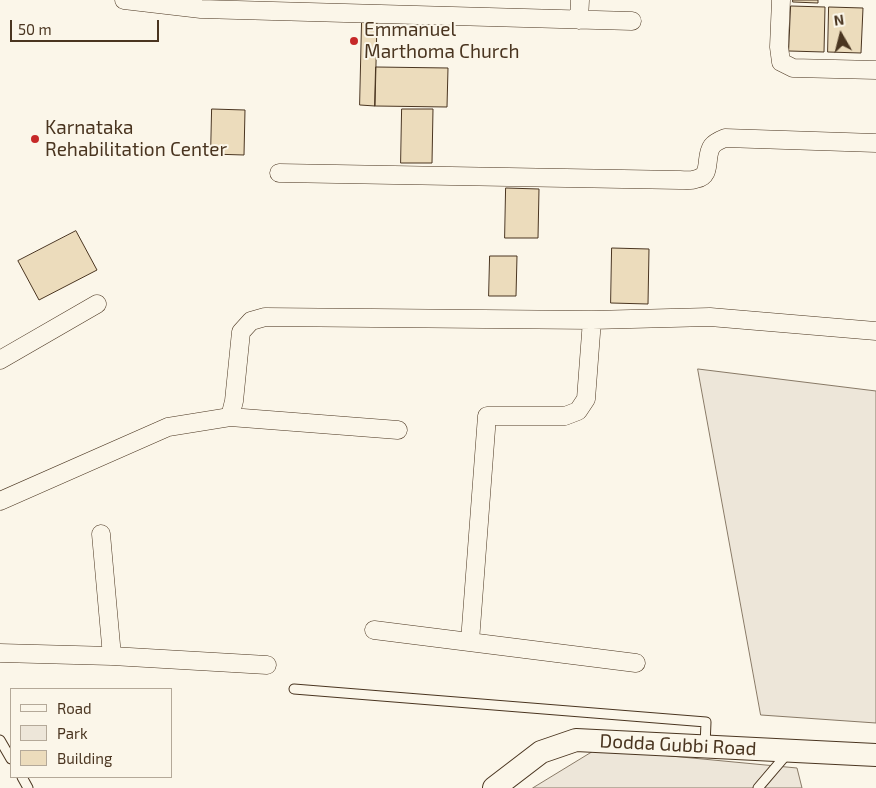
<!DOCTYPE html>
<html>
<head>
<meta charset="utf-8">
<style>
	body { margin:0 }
	#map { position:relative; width:876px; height:788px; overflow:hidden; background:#fbf6e9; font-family:"Exo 2",sans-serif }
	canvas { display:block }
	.legend { position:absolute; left:10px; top:688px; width:162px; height:90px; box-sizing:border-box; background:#fbf6e9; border:1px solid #b4a999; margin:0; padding:6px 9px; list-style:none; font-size:15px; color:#4a3520 }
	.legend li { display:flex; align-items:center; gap:10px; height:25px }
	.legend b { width:25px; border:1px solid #b4a999 }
	.north { position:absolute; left:816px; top:10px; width:50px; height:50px; -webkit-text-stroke:4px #fbf6e9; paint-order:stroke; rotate:352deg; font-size:14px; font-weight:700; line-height:20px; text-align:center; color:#4a3520 }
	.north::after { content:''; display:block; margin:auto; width:18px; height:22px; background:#4a3520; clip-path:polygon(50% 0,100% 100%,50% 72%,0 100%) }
	.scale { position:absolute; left:10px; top:20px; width:149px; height:22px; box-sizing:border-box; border:2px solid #4a3520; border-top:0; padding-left:6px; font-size:15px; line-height:18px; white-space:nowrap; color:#4a3520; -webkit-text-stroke:4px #fbf6e9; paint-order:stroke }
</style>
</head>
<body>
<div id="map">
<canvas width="876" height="788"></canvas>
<ul class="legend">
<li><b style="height:6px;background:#fbf6e9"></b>Road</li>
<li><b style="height:14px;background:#ede6d9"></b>Park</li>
<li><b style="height:14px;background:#ecdcbc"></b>Building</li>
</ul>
<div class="north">N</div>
<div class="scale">50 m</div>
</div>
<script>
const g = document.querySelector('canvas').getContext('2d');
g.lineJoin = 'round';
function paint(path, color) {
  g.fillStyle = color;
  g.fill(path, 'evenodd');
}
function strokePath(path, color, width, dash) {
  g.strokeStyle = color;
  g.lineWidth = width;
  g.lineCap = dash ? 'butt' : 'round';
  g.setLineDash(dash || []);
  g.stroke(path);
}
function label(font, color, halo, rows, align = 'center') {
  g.font = font + ' "Exo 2",sans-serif';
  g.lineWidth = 4;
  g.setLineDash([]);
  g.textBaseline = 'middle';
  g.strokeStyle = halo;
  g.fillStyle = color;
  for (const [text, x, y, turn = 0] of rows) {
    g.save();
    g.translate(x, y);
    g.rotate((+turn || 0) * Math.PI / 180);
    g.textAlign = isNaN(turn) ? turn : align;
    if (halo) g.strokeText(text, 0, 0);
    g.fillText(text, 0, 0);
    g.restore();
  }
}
const green = new Path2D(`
	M698,369L876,391V723L761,715Z
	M597,749L797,768L802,788H533Z`);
const building = new Path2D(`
	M793,0H818V3L793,2Z
	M791,6L825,7L824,52L789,51Z
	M829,7L863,8L861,53L828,52Z
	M362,20L377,21L375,106L360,105Z
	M376,67L448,68L447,107L375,106Z
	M212,109L245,110L244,155L211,154Z
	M402,109H433L432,163H401Z
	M506,188L539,189L538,238H505Z
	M76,231L97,270L39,300L18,261Z
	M612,248L649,249L648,304L611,303Z
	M490,256H517L516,296H489Z`);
const service = new Path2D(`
	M294,689L706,722L705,746
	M0,740L11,759
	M22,777L28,788
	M758,788L787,754`);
const minor = new Path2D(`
	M124,0L201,9L632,21
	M781,0L779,47L781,62L793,68L876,70
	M579,20L580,0
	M279,173L680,180C685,180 691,181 696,179C713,176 704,157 712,146C715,142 720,140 725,138L876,143
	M0,360L97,304
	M230,417L398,430
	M0,501L168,427L230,417L234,401L241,332L251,321L265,317L592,320L710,317L876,331
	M101,534L112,656
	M374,630L636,663
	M470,641L487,416H565L578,411L586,399L592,320
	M0,653L112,656L267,665`);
const tertiary = new Path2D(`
	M494,788L541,752L576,740L876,755`);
const markers = [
	[354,41,5,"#c62828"],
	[35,139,5,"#c62828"]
];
const poiNames = [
	["Emmanuel",364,30],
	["Marthoma Church",364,52],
	["Karnataka",45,128],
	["Rehabilitation Center",45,150]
];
const streetNames = [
	["Dodda Gubbi Road",678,745,3]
];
paint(green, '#ede6d9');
strokePath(green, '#887966', 1);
paint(building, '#ecdcbc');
strokePath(building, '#4a3520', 1);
strokePath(service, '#4a3520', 11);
strokePath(minor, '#4a3520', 19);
strokePath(tertiary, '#4a3520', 24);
strokePath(service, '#fbf6e9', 9);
strokePath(minor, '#fbf6e9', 18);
strokePath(tertiary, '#fbf6e9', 22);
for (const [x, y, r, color] of markers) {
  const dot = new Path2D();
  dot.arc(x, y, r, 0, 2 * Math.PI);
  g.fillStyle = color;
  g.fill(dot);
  strokePath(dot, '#fbf6e9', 2);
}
label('19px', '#4a3520', '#fbf6e9', poiNames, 'left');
label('19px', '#4a3520', '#fbf6e9', streetNames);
</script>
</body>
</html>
